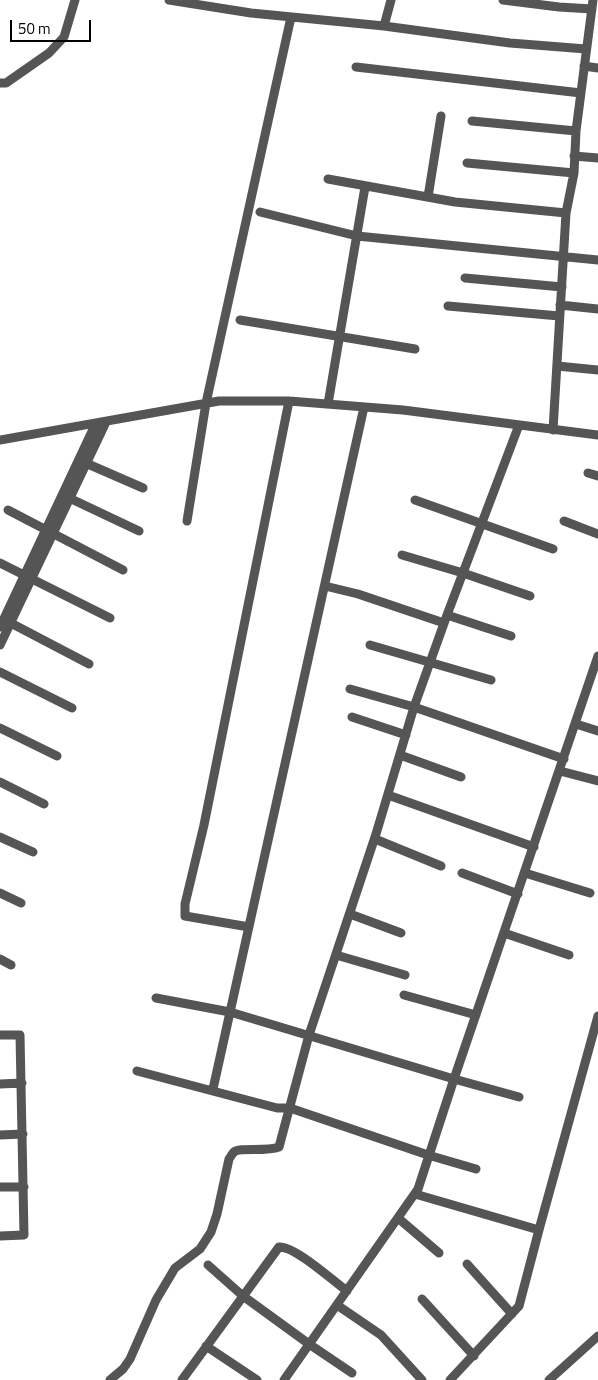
<!DOCTYPE html>
<html>
<head>
<meta charset="utf-8">
<style>
	body { margin:0 }
	#map { position:relative; width:598px; height:1380px; overflow:hidden; background:#fff; font-family:"Titillium Web",sans-serif }
	canvas { display:block }
	.scale { position:absolute; left:10px; top:20px; width:81px; height:22px; box-sizing:border-box; border:2px solid #000; border-top:0; padding-left:6px; font-size:15px; line-height:18px; white-space:nowrap; color:#000; -webkit-text-stroke:4px #fff; paint-order:stroke }
</style>
</head>
<body>
<div id="map">
<canvas width="598" height="1380"></canvas>
<div class="scale">50 m</div>
</div>
<script>
const g = document.querySelector('canvas').getContext('2d');
g.lineJoin = 'round';
function strokePath(path, color, width, dash) {
  g.strokeStyle = color;
  g.lineWidth = width;
  g.lineCap = dash ? 'butt' : 'round';
  g.setLineDash(dash || []);
  g.stroke(path);
}
const minor = new Path2D(`
	M169,0L251,13L384,26L510,43L586,49
	M503,0L559,7L592,9
	M384,26L391,0
	M584,66L598,68
	M356,67L581,93
	M0,83H6L49,53L64,37L75,0
	M472,121L576,131
	M574,156L598,158
	M467,163L574,173
	M328,179L455,202L566,213
	M428,197L441,116
	M260,212L357,236L598,260
	M465,278L562,287
	M560,305L598,309
	M448,306L559,316
	M240,320L415,349
	M557,366L598,370
	M328,404L365,187
	M553,430L566,213L574,173L576,131L593,0
	M0,440L219,401H289L403,410L598,435
	M81,461L143,488
	M588,473L598,476
	M65,496L139,531
	M415,500L553,549
	M8,510L123,570
	M187,521L206,403L291,17
	M564,521L598,534
	M402,555L463,573L530,596
	M0,563L110,618
	M325,586L358,594L444,623
	M447,615L511,636
	M5,620L89,664
	M0,627L96,423
	M0,645L106,422
	M370,645L491,680
	M0,672L72,708
	M350,689L414,707L564,759
	M352,717L406,735
	M576,724L598,731
	M0,728L57,756
	M400,755L461,777
	M560,771L598,781
	M0,782L44,804
	M388,795L534,847
	M0,837L33,852
	M375,839L441,866
	M462,873L518,894
	M525,873L590,893
	M0,893L21,903
	M350,914L401,933
	M249,927L185,916V904L204,825L289,401
	M504,933L569,955
	M336,955L405,975
	M0,959L11,965
	M404,995L476,1015
	M156,998L230,1012L454,1079L519,1097
	M0,1035H20L24,1235L0,1236
	M137,1071L277,1108H290L428,1155L476,1169
	M0,1084L22,1083
	M213,1089L364,407
	M0,1135L23,1134
	M0,1187H24
	M415,1194L539,1230
	M398,1218L439,1253
	M467,1264L512,1314
	M208,1265L243,1296L309,1344L352,1373
	M422,1299L474,1356
	M337,1305L381,1335L422,1380
	M206,1346L257,1380
	M110,1380L123,1369L130,1359L156,1300L175,1268L200,1249L211,1232L217,1214L229,1159C231,1156 232,1154 234,1152C239,1147 266,1152 279,1147L309,1035L376,834L414,707L447,615L519,425
	M182,1380L279,1247C295,1246 333,1281 347,1291
	M284,1380L418,1189L454,1079L598,656
	M450,1380L519,1306L540,1226L598,1016
	M549,1380L598,1336`);
strokePath(minor, '#555', 9);
</script>
</body>
</html>
